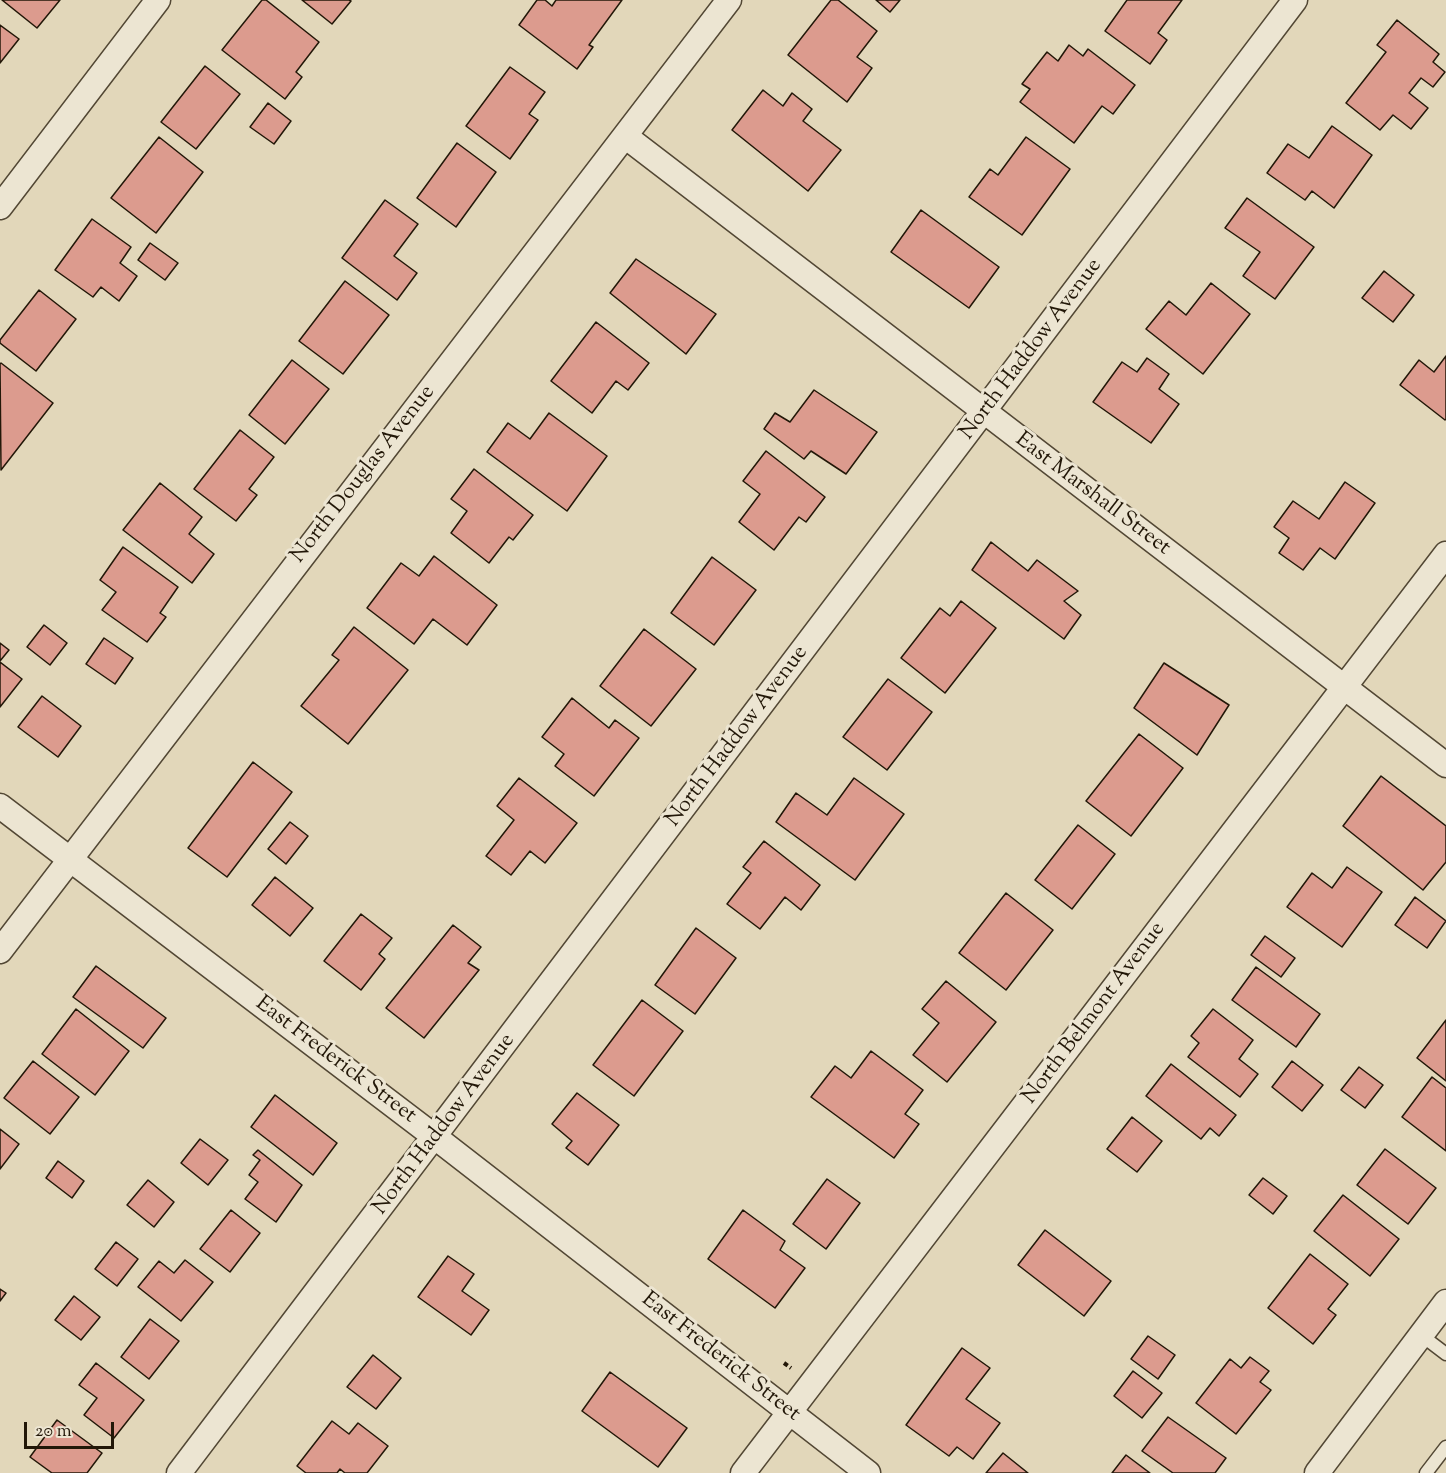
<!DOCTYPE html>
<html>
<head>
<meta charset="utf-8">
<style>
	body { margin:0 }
	#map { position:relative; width:1446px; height:1473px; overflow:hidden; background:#e2d7ba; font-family:"Sorts Mill Goudy",serif }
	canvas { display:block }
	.scale { position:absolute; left:24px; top:1422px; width:90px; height:27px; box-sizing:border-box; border:3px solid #221708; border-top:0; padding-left:8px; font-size:18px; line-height:21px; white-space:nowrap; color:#221708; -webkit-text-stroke:4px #ece5d2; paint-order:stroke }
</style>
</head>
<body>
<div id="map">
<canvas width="1446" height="1473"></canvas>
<div class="scale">20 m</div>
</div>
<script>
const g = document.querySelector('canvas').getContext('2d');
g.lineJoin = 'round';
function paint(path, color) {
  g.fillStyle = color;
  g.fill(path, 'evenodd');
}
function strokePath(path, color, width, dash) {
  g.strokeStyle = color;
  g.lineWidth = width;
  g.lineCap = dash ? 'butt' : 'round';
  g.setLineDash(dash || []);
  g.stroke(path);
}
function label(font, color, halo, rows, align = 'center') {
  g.font = font + ' "Sorts Mill Goudy",serif';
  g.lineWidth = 6;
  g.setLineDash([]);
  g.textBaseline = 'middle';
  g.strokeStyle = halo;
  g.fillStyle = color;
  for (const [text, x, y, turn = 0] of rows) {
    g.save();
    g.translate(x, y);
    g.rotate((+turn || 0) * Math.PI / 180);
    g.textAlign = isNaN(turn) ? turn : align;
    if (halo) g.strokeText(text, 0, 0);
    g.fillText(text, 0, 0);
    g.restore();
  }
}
const building = new Path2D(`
	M2,0H60L37,28Z
	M262,0H266L319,42L296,72L302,77L285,99L222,50Z
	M302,0H349L351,1L332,24Z
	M537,0H545L552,6L556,0H622L589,45L593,47L577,69L519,25Z
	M831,0H838L877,31L857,57L872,68L847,102L788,55Z
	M876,0H900L890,12Z
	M1127,0H1182L1158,33L1167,40L1150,64L1105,31Z
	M1397,20L1439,54L1433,62L1445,72L1433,87L1421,78L1409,93L1428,108L1411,129L1393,115L1380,130L1346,103L1386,52L1377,45Z
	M0,25L19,39L0,63Z
	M1069,45L1083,56L1088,49L1135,85L1113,114L1102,106L1074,143L1020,102L1030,89L1022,84L1047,52L1058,61Z
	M205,66L240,94L196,149L161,122Z
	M510,67L545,92L529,114L538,120L510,159L466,126Z
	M763,90L783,106L792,93L812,109L803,121L841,150L808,191L732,130Z
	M268,103L291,121L274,144L250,127Z
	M1332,126L1372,155L1334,208L1312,191L1305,200L1267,173L1288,144L1309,158Z
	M159,137L203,172L156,233L111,198Z
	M1026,137L1070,169L1022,235L969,197L990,169L998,175Z
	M457,143L496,172L456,227L417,198Z
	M1247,198L1314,247L1275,299L1243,276L1260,252L1225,228Z
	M385,200L418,224L394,256L417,273L397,300L342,258Z
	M921,210L999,267L969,308L891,252Z
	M92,219L131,247L120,263L137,276L119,301L101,287L93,297L55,270Z
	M150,243L178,263L165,280L138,260Z
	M636,259L716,314L686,354L610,293Z
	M1384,271L1414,295L1393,322L1362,298Z
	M345,281L389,315L343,374L299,341Z
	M1211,283L1250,314L1203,374L1146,329L1169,301L1186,315Z
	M39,290L76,319L36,371L0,343V340Z
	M596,322L649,363L628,390L616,381L592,413L551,381Z
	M1446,356V419L1445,420L1400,385L1419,360L1434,372Z
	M1147,358L1169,374L1159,389L1179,404L1151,443L1093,402L1122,362L1137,372Z
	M292,360L329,389L285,444L249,415Z
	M1,363L53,403L1,470L0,364Z
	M814,390L877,432L846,474L811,451L804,459L764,429L775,413L790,422Z
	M549,413L607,456L567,511L487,452L508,423L530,439Z
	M240,430L274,457L249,489L257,495L236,521L194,489Z
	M766,451L825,497L806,522L799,517L774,550L739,522L760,494L743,481Z
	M474,469L533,515L513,540L509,537L489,563L451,533L467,511L451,499Z
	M1345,482L1375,503L1335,559L1320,548L1303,570L1279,553L1289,538L1274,527L1293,501L1319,519Z
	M160,483L202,517L189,534L214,554L192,583L123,530Z
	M991,542L1028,571L1037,560L1078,591L1064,601L1081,615L1064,639L972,570Z
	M123,547L178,587L160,613L166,617L147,642L102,610L116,592L100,580Z
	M434,556L497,605L467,645L433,619L414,644L367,608L401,563L419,576Z
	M712,557L756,590L714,645L671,613Z
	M961,601L996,628L945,693L901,658L940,608L950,616Z
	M44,625L67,643L50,665L27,647Z
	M354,627L408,670L348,744L301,706L339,660L332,655Z
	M644,629L696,669L651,726L600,686Z
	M104,638L133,658L115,684L86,664Z
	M0,643L9,650L0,661Z
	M0,662L22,679L0,707Z
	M1164,663L1229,705L1197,755L1134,708Z
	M888,679L932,712L887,770L843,737Z
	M42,696L81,726L58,757L18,727Z
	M572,698L609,728L615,720L639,738L594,796L555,766L564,754L542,737Z
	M1139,734L1183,768L1131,836L1086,801Z
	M253,762L292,792L227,877L188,848Z
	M1381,776L1446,826V862L1423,890L1343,826Z
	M519,778L577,823L545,863L530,851L511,875L486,856L514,820L497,806Z
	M854,778L904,814L855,880L776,822L796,793L827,815Z
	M290,822L308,836L286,864L268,849Z
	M1078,825L1115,854L1072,909L1035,880Z
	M764,841L820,885L801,910L785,897L760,929L727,904L751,873L743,867Z
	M1347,867L1382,892L1342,947L1287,907L1312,873L1332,888Z
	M275,877L313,908L290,936L252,905Z
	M1006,893L1053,930L1006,990L959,953Z
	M1415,897L1446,921L1427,948L1395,925Z
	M361,914L392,938L379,954L385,959L361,990L324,961Z
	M453,925L481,947L468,963L479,970L424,1038L386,1008Z
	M696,928L736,958L695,1014L655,985Z
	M1265,936L1295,958L1281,977L1251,955Z
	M96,966L166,1018L143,1048L73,997Z
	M1256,967L1320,1014L1296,1047L1232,1000Z
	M946,981L996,1022L947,1082L913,1055L939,1023L922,1009Z
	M642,1000L683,1031L634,1096L593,1065Z
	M76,1009L129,1051L95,1095L42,1054Z
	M1213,1009L1253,1040L1239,1059L1258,1074L1240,1097L1188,1057L1199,1043L1191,1036Z
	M1446,1020V1081L1417,1058Z
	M871,1051L923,1090L905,1114L919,1124L894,1158L811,1097L835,1066L851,1078Z
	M33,1061L79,1097L50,1134L4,1098Z
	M1292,1061L1323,1085L1302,1111L1272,1087Z
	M1171,1064L1236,1115L1219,1136L1210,1128L1201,1139L1146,1096Z
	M1359,1067L1383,1085L1365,1108L1341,1090Z
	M1432,1077L1446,1088V1151L1402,1117Z
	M577,1093L619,1125L588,1165L566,1148L572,1141L552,1124Z
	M275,1095L337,1143L313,1175L251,1127Z
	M1132,1117L1162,1141L1137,1172L1107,1149Z
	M0,1129L19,1144L0,1169Z
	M200,1139L228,1160L208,1185L181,1163Z
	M1385,1149L1436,1188L1408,1224L1357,1185Z
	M258,1150L302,1185L276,1222L245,1199L258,1182L249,1175L260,1160L253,1155Z
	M58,1161L84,1181L72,1198L46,1178Z
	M1263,1178L1287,1196L1273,1214L1249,1195Z
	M827,1179L860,1203L826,1249L793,1224Z
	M148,1180L174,1202L154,1227L127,1205Z
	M1343,1195L1399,1239L1370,1276L1314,1231Z
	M231,1210L260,1233L230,1272L200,1249Z
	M743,1210L785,1241L780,1250L805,1268L775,1308L708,1259Z
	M1045,1230L1111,1281L1084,1316L1018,1265Z
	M116,1242L138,1259L117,1286L95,1269Z
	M1310,1254L1348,1284L1328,1309L1336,1315L1313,1344L1268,1308Z
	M448,1256L474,1274L462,1291L489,1310L471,1335L418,1297Z
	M185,1260L213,1282L181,1321L138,1287L159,1261L174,1273Z
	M0,1289L6,1293L0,1301Z
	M74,1296L100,1317L81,1340L55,1320Z
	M150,1319L179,1341L149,1379L121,1357Z
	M1148,1336L1175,1355L1158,1379L1131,1359Z
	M962,1348L990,1368L966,1399L1000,1423L973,1459L957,1447L949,1456L906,1425Z
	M373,1355L401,1378L376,1409L347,1387Z
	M1250,1357L1269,1371L1260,1382L1271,1390L1236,1434L1196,1403L1230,1359L1241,1368Z
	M96,1363L144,1400L114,1438L84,1415L97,1398L79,1385Z
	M1133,1371L1162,1393L1142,1418L1114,1396Z
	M610,1372L687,1428L658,1467L582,1411Z
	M1168,1417L1226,1458L1215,1473H1173L1142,1451Z
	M57,1420L102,1453L87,1473H52L30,1457Z
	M332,1421L349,1434L358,1423L388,1446L367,1473H345L340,1469L337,1473H306L297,1466Z
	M1003,1453L1028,1473H986Z
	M1126,1455L1150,1473H1112Z`);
const path = new Path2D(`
	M784,1363L791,1368`);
const service = new Path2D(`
	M1421,1335L1446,1354
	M1426,1473L1446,1447`);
const minor = new Path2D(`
	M625,136L1446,765
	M0,207L158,0
	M0,806L435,1137L868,1473
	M0,951L729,0
	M179,1473L1295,0
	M743,1473L1446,554
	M1317,1473L1446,1302`);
const streetNames = [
	["North Haddow Avenue",1032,350,-53],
	["North Douglas Avenue",364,475,-52],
	["East Marshall Street",1092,495,37],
	["North Haddow Avenue",738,737,-53],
	["North Belmont Avenue",1095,1014,-53],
	["East Frederick Street",335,1061,37],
	["North Haddow Avenue",445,1125,-53],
	["East Frederick Street",720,1358,38]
];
paint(building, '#dc9b8e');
strokePath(building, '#221708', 1.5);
strokePath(service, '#524734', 15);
strokePath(minor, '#524734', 27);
strokePath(path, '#221708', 4, [4.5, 3]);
strokePath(service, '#ece5d2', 12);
strokePath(minor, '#ece5d2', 24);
label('22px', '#221708', '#ece5d2', streetNames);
</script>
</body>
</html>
